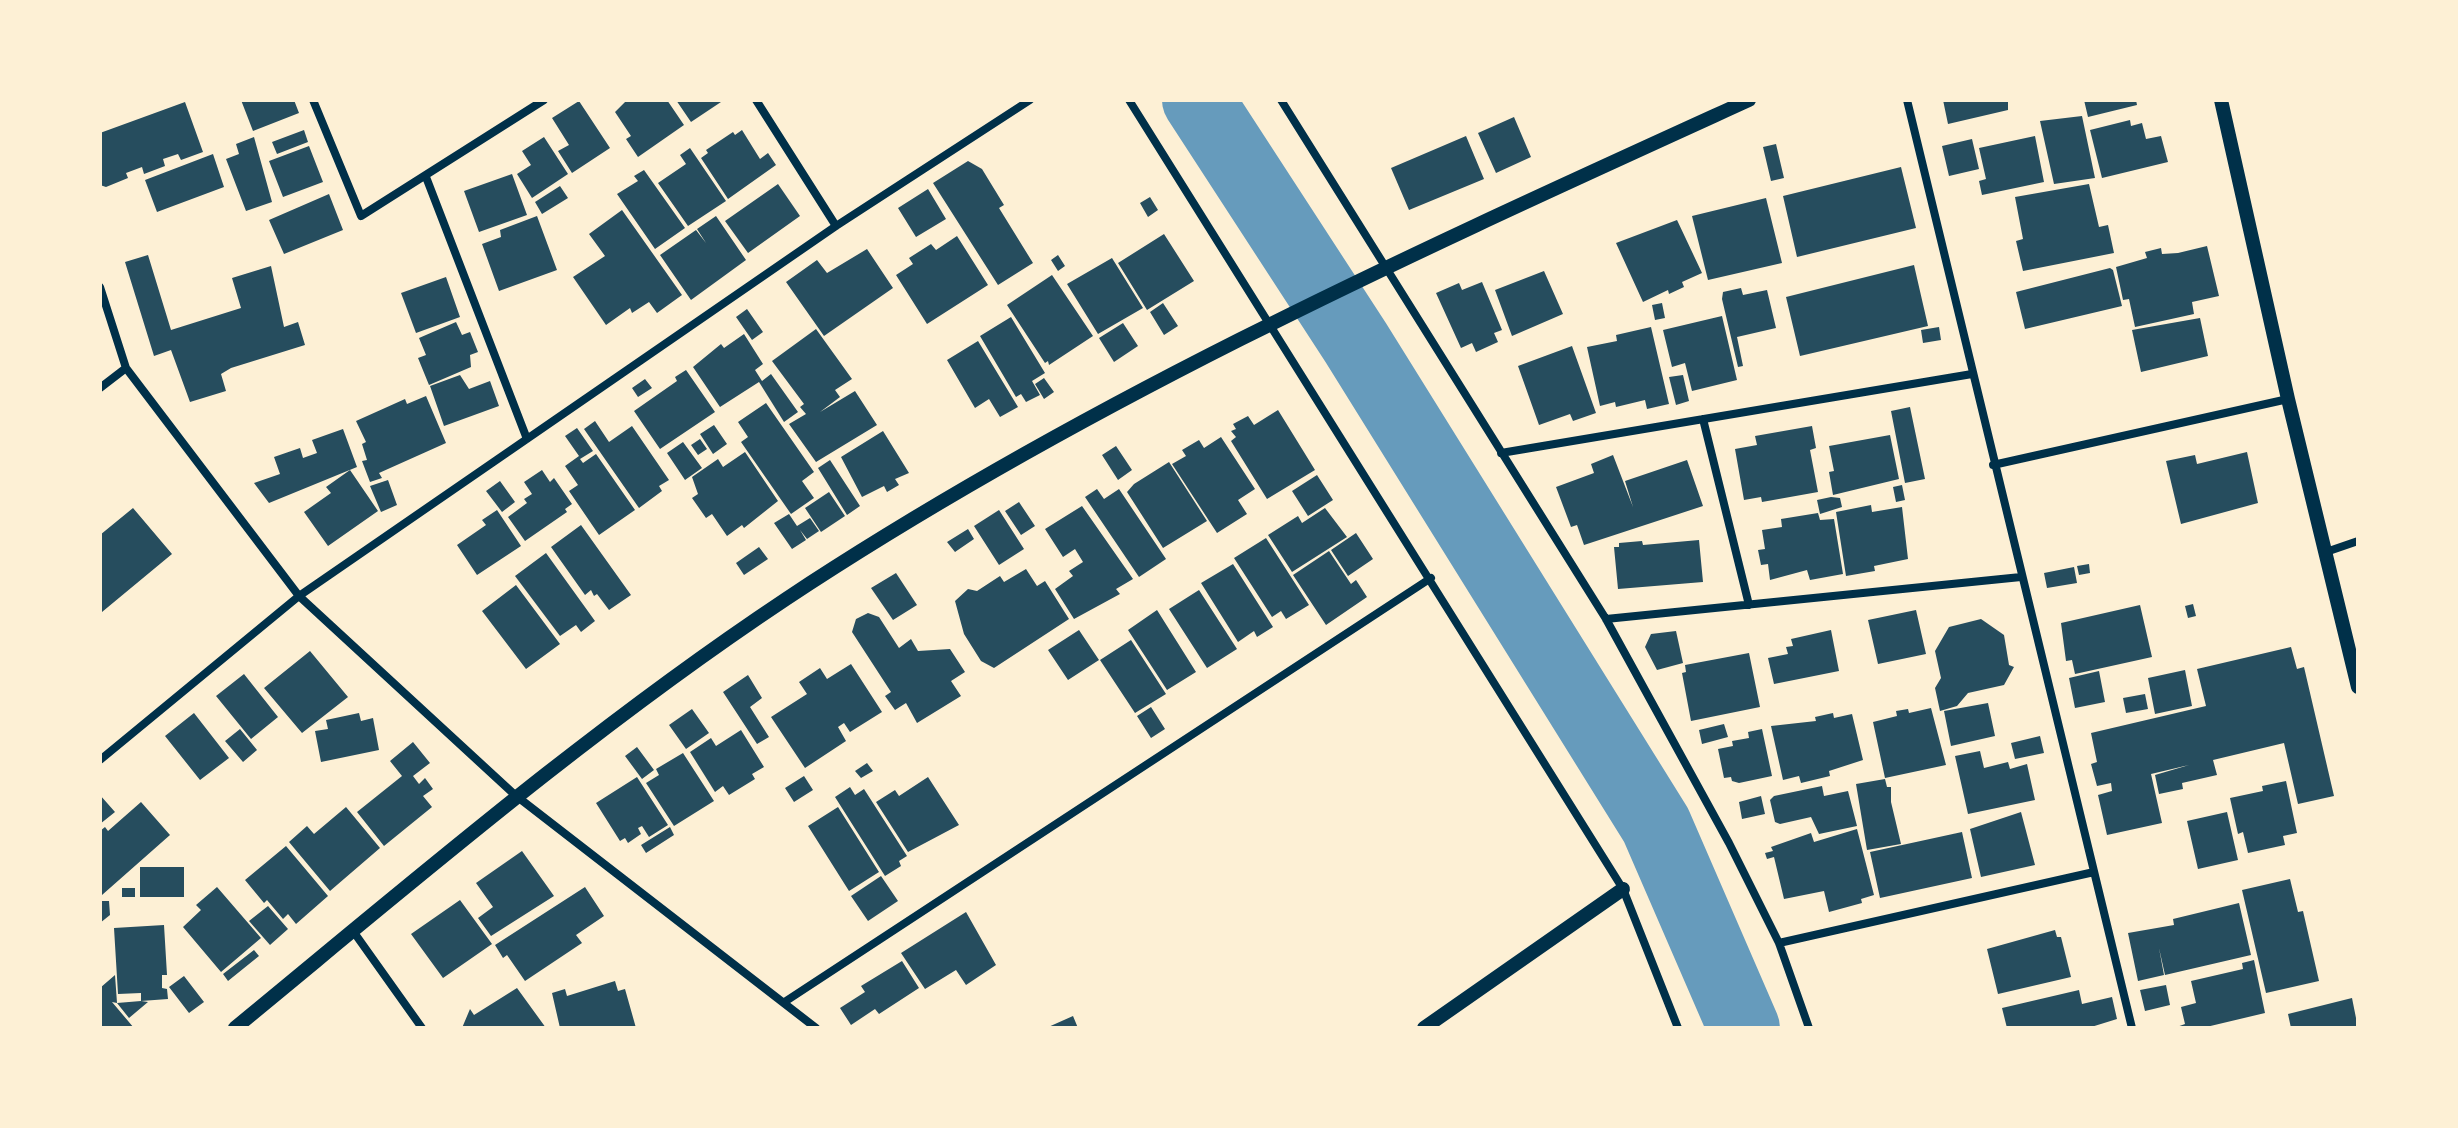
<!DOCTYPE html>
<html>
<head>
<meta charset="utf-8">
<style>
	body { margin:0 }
	#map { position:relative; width:2458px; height:1128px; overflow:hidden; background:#fdf0d5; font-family:Montserrat,sans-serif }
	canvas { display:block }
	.frame { position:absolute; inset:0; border:102px solid #fdf0d5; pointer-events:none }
</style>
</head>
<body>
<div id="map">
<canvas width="2458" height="1128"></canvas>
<div class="frame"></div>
</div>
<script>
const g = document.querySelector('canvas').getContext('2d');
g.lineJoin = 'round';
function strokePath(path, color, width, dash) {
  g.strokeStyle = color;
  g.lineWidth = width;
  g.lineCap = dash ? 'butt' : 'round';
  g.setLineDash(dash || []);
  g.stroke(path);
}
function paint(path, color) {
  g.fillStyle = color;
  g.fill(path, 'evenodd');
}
const river = new Path2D(`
	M1198,100L1356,343L1656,825L1744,1028`);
const building = new Path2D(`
	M241,100H294L299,113L253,131Z
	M627,100H667L684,125L638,157L626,139L631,136L615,112Z
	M676,100H724L691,122Z
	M1943,100H2008V110L1948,124Z
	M2084,100H2136L2137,105L2088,117Z
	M579,101L610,148L572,173L558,151L569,145L552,118Z
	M185,102L203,152L181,160L178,154L163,159L165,166L144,174L142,167L126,173L128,178L106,187L100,185V133Z
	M2082,116L2095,178L2054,184L2040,121Z
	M1514,117L1531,157L1496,173L1478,133Z
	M2130,120L2131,126L2142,123L2146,139L2161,136L2168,162L2102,178L2090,130Z
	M304,130L308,142L277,154L272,142Z
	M742,130L760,159L768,153L776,165L728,199L701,158L708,153L706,150L733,132L735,135Z
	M1466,136L1484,179L1409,210L1391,168Z
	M2035,136L2044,182L1982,195L1979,181L1986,179L1979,148Z
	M254,137L272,202L246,211L226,159L239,154L236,144Z
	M544,137L568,174L532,198L517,174L531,165L522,151Z
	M1972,139L1979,169L1949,176L1942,146Z
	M1776,144L1784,178L1771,181L1763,147Z
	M309,146L323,182L283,197L269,161Z
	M690,148L726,201L688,226L658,183L686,164L680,155Z
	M213,154L224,187L157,212L145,180Z
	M968,161L982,169L1004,205L999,208L1033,263L998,285L933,183Z
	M1901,167L1916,228L1797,257L1783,196Z
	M644,170L685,228L655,249L617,194L638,181L634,176Z
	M512,174L527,215L479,232L464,191Z
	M778,184L800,216L748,253L725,221Z
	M2089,184L2099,227L2108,225L2114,253L2023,271L2016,241L2023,239L2015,197Z
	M560,186L568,198L542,214L535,202Z
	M928,189L946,219L916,237L898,208Z
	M329,194L343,230L284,254L269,220Z
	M1150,197L1158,210L1148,217L1140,203Z
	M1766,198L1782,263L1708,280L1692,216Z
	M622,210L682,295L657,313L649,302L632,313L630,308L606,325L573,277L605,256L589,234Z
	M537,216L557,270L499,291L482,244L501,237L500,230Z
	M716,216L746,260L691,300L660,255L696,230L706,243L697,229Z
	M1677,220L1702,273L1682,282L1684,287L1669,294L1668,290L1643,302L1616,243Z
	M1164,234L1194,281L1147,310L1118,263Z
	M957,236L988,285L927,324L896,275L913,264L909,258L931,244L936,250Z
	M2207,246L2219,296L2192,302L2194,314L2135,327L2129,299L2123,300L2116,267L2147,258L2145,252L2161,248L2162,254L2178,253Z
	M867,249L893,288L824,336L786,282L817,260L827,273Z
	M148,255L171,330L241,308L232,278L271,266L284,327L298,322L305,345L231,368L221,374L226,391L190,402L171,350L154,356L125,262Z
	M1058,255L1065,266L1058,271L1051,260Z
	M1112,258L1143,308L1098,334L1067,284Z
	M1914,265L1928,326L1800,356L1786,297Z
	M2110,268L2113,270L2122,306L2025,329L2016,292Z
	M1544,271L1563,314L1512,336L1495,290Z
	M1052,275L1093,336L1049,365L1048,361L1045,363L1007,305Z
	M446,277L460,317L416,333L401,293Z
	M1482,282L1502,330L1494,333L1498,342L1476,352L1472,343L1461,348L1436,293L1459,283L1462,290Z
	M1741,288L1743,295L1767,290L1776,328L1737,337L1743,366L1738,367L1722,299L1723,292Z
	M1163,303L1178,326L1164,335L1150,312Z
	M1662,303L1665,318L1655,320L1652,305Z
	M747,309L763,332L752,340L736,317Z
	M1722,316L1737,380L1692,391L1685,363L1672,367L1663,330Z
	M1011,317L1045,373L1032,381L1040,395L1026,402L1021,394L1016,397L980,336Z
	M2200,318L2208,356L2141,372L2132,330Z
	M456,322L462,335L470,332L478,352L470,355L471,367L429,385L418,358L426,355L419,338Z
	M1123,323L1138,346L1114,362L1099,338Z
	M1651,327L1669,404L1647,409L1645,400L1616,407L1615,402L1600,406L1587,347L1617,341L1616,335Z
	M1939,327L1941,340L1923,343L1921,330Z
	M816,329L852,379L835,390L840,397L820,412L855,391L877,425L816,462L789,424L806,414L800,407L804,404L772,361Z
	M744,334L763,364L755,370L762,381L771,374L798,412L784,422L759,382L720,407L693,367L721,344L724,348Z
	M978,341L1018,407L1000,417L989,399L975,408L947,360Z
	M1572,346L1596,413L1573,421L1570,414L1539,425L1518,366Z
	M686,370L715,412L660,449L634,411L677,381L675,377Z
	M460,375L469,389L490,381L499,406L444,426L430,386Z
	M1683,375L1689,401L1676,405L1669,377Z
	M1044,378L1054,392L1044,399L1035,384Z
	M645,379L652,388L638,397L632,388Z
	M426,396L446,443L379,473L382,478L370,482L362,461L367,460L362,444L366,442L356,421L405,399L407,404Z
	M766,403L814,472L802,481L814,498L791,514L741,442L748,437L738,422Z
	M1910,407L1925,479L1905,483L1891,411Z
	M1278,410L1315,470L1267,499L1231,441L1236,437L1231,431L1236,429L1233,424L1248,416L1254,425Z
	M595,421L609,442L632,426L669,480L659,486L662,491L639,508L584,429Z
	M714,425L727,444L713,454L700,434Z
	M1812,426L1816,448L1810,450L1818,492L1762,502L1761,497L1744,500L1735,449L1757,445L1755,436Z
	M577,428L593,451L580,459L583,463L596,454L635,510L599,535L569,491L578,485L565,466L579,456L565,436Z
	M343,429L357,467L269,503L254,483L280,474L274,457L300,448L303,458L317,453L312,440Z
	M883,431L909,473L895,479L899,485L887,492L884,486L862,497L841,457Z
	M1890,435L1899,479L1833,495L1829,472L1834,471L1829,446Z
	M1221,437L1255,489L1238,500L1247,514L1217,533L1172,464L1186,456L1182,450L1199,440L1204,448Z
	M700,439L707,449L698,455L691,445Z
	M683,442L702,468L685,480L667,453Z
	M1116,446L1132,470L1118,480L1102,455Z
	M745,452L778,501L744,528L742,525L727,536L712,514L706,518L692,498L698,494L692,477L718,459L723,467Z
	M2247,452L2258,503L2181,524L2166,461L2195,455L2197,464Z
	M1613,455L1633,507L1625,481L1687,460L1703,506L1584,545L1577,525L1571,527L1556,487L1594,473L1591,464Z
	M830,460L860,506L847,515L818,468Z
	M1169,462L1207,521L1163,548L1127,492L1134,484Z
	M350,470L378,511L328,546L304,512L331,493L326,487Z
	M542,470L550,482L554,478L572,504L565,509L567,512L525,541L508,517L527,503L524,499L532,494L524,482Z
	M1317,475L1333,500L1308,516L1292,491Z
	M388,480L397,505L381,512L370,486Z
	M500,481L515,502L502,512L486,491Z
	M1902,485L1905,500L1896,502L1893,487Z
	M1097,489L1104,499L1119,489L1166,559L1139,577L1085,497Z
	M829,492L845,516L821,532L805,508Z
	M1831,497L1840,498L1842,507L1820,514L1817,500Z
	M1019,502L1035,526L1021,535L1005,511Z
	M1871,505L1872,512L1902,507L1908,559L1874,566L1875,571L1846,576L1836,512Z
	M1082,506L1133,579L1116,589L1120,594L1074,619L1055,589L1073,576L1069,571L1083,562L1075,549L1063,557L1045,529Z
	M133,508L172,554L102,612L100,535Z
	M1325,508L1347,537L1292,572L1268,535L1298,516L1302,523Z
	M497,510L521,546L477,575L457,545L486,525L482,520Z
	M999,510L1024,549L999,565L974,526Z
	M1818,513L1820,520L1834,519L1843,574L1810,580L1807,570L1770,580L1768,564L1761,565L1758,550L1765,549L1762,530L1782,527L1781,519Z
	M789,514L797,526L810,518L819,531L807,539L800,530L806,540L792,549L774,523Z
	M581,525L631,595L609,610L597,594L594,596L591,590L585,595L551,547Z
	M968,529L974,539L955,552L947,542Z
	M1356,533L1373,559L1348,576L1331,550Z
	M1266,538L1309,605L1286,619L1281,611L1272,617L1234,558Z
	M1699,540L1703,582L1618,589L1614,547H1619V543L1642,541L1643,545Z
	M759,547L768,559L744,575L736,563Z
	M1329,551L1351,584L1356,580L1367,597L1326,625L1293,575Z
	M546,553L595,621L581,632L576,625L560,636L515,576Z
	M1233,564L1273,627L1257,637L1254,631L1238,642L1201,583Z
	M2089,564L2090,573L2079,575L2077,566Z
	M2074,567L2077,583L2047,588L2044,573Z
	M1026,569L1037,586L1045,581L1069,619L994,668L981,661L964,634L955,601L968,589L977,591L1000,576L1004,582Z
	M896,573L917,605L893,620L871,588Z
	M516,585L560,644L526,669L482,611Z
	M1199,590L1237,649L1207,668L1169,609Z
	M2193,604L2196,616L2188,618L2185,606Z
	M2140,605L2152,657L2075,674L2072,660L2066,661L2061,623Z
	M1157,610L1196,672L1167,690L1128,630Z
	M1916,610L1926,654L1878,664L1868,620Z
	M868,613L879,617L899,648L911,639L918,651L950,649L965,672L951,681L961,696L917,723L906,703L895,710L885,696L891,692L852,632L856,619Z
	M1981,619L2004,635L2009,665L2014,667L2004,685L1968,693L1957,706L1940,711L1935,688L1941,678L1935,651L1949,627Z
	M1079,630L1099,660L1068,680L1048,650Z
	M1831,630L1839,671L1774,684L1768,658L1788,654L1786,647L1793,646L1791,639Z
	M1676,631L1683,663L1657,670L1645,647L1651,634Z
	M1131,640L1166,694L1135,713L1100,660Z
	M2291,647L2297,669L2304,667L2334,796L2298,804L2284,743L2213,760L2217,775L2182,783L2183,789L2159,794L2155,775L2189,765L2151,774L2162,823L2107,835L2098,795L2112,791L2111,783L2097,786L2091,764L2097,762L2091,733L2206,706L2197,669Z
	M310,651L348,697L302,733L264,688Z
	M1749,653L1760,707L1691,721L1682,673L1686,672L1685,665Z
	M851,664L882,712L850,732L844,723L838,727L846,741L805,768L771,717L807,694L799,682L820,668L827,679Z
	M2185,670L2192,706L2155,714L2148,678Z
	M2099,671L2105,702L2075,708L2069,678Z
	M244,674L278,717L251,739L216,696Z
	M748,675L762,698L750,707L769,737L757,744L723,692Z
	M2145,694L2148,709L2126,713L2123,698Z
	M1988,703L1995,736L1951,746L1944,711Z
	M1151,707L1165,729L1151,738L1137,716Z
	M1931,708L1946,765L1885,778L1873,722L1897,716L1896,711L1908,709L1909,713Z
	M692,709L709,733L686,749L669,725Z
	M194,713L229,758L200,780L165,736Z
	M359,713L361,721L373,718L379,750L321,762L315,731L328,729L326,720Z
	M1833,713L1834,718L1852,714L1863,760L1829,771L1830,776L1801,783L1799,776L1783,780L1771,726L1816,721L1815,717Z
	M1724,724L1728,737L1702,744L1699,730Z
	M240,729L257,750L243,762L225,741Z
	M1762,729L1772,776L1739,783L1732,781L1731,777L1724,778L1718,749L1733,746L1732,741L1749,738L1748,732Z
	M741,730L764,767L752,774L755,779L729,795L723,786L715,792L690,752L711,738L716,746Z
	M2040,736L2044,753L2015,759L2011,743Z
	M413,742L430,763L413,776L419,784L425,778L433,789L423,796L432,807L384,846L357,812L402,776L390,761Z
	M637,747L654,770L642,779L625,756Z
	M1980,751L1984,768L2008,762L2010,769L2027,764L2035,800L1968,814L1955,756Z
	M683,753L714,801L674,826L646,783L659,775L656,769Z
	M867,763L873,771L861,778L855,771Z
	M804,776L813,790L794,802L785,788Z
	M637,777L668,825L649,837L642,826L638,828L641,834L628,843L625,838L620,841L596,803Z
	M928,777L959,825L908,852L876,802L895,790L899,796Z
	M1885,779L1887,787H1891V802L1901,844L1867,850L1856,784Z
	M2286,781L2297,833L2283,836L2285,845L2248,853L2243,832L2238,834L2230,798L2263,791L2262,786Z
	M1822,786L1824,796L1848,791L1857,826L1819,834L1811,817L1780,824L1775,822L1770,800L1774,796Z
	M850,787L855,795L864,789L907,856L899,861L901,866L885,876L835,797Z
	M100,795L115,812L100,824Z
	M1761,796L1765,814L1742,819L1739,802Z
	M141,802L170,835L102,895L100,831L105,827L108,831Z
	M346,807L380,848L330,891L289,842L307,826L314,834Z
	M838,807L879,872L849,891L808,826Z
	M2021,812L2035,865L1981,877L1970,829Z
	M2227,812L2238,860L2198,869L2187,821Z
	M670,827L674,835L646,853L641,845Z
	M1857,829L1874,895L1861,899L1862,903L1829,912L1824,891L1784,899L1774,857L1767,859L1765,853L1773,851L1771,847L1811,833L1814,842Z
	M1962,832L1972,878L1880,898L1870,852Z
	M286,846L328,896L296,924L288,914L283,919L267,900L264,903L245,880Z
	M522,851L554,896L491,936L478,918L493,907L476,883Z
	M140,867H184V897H140Z
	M881,876L898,901L868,921L851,896Z
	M2290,879L2298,912L2303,911L2319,981L2266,993L2242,890Z
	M217,887L261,938L221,972L183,927L201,910L196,905Z
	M585,887L604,916L576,935L582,943L525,981L507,955L503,958L495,945Z
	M122,888H135V897H122Z
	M460,900L492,944L443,978L411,934Z
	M100,901H109L110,915L100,923Z
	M2239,903L2251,955L2165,975L2159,948L2164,975L2138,981L2128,933L2174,925L2173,919Z
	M268,906L288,929L270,945L249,921Z
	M966,912L996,965L966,985L956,970L925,989L901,953Z
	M164,925L167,975H162V988L167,989L168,999L141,1001V993L118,994L114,928Z
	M2055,930L2057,937H2061L2071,977L1998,994L1987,949Z
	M254,950L259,956L228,981L223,974Z
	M2254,960L2265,1013L2202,1028H2174L2185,1024L2181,1007L2196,1003L2191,981L2243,969L2242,963Z
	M902,961L919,988L879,1014L875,1009L851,1025L840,1008L865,992L861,986Z
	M115,975L117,1003L112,1002L134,1028H100V988Z
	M184,976L204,1002L189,1013L169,987Z
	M615,981L618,991L625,989L636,1028H560L552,993L565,989L567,996Z
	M2166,985L2170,1005L2145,1011L2140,990Z
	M517,988L546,1028H462L470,1009L474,1015Z
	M2079,990L2082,1004L2112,997L2117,1019L2088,1028H2007L2002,1008Z
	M2352,998L2358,1028H2291L2288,1014Z
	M148,1002L129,1018L117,1003L141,1001Z
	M1073,1016L1078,1028H1046Z`);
const minor = new Path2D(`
	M313,100L361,216L544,100
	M756,100L836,226
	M1129,100L1623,889L1678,1028
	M1281,100L1606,619L1729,843L1779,943L1809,1028
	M1907,100L2132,1028
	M426,177L527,439
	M100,287L126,368L299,596L515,795L816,1028
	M100,388L126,368
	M1703,419L1749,605
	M1501,453L1972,374
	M1993,465L2288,399
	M2326,552L2358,541
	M1606,619L2021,577
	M100,760L299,596L836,226L1030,100
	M353,931L422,1028
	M1779,943L2094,872
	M786,1001L1431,578`);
const tertiary = new Path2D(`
	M2221,100L2288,399L2358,687
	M235,1028C415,880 592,728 786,599C1088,399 1420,250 1749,100
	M1424,1028L1623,889`);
strokePath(river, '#669bbc', 72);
paint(building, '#264d5e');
strokePath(minor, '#003049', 8);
strokePath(tertiary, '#003049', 14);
</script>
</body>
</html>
